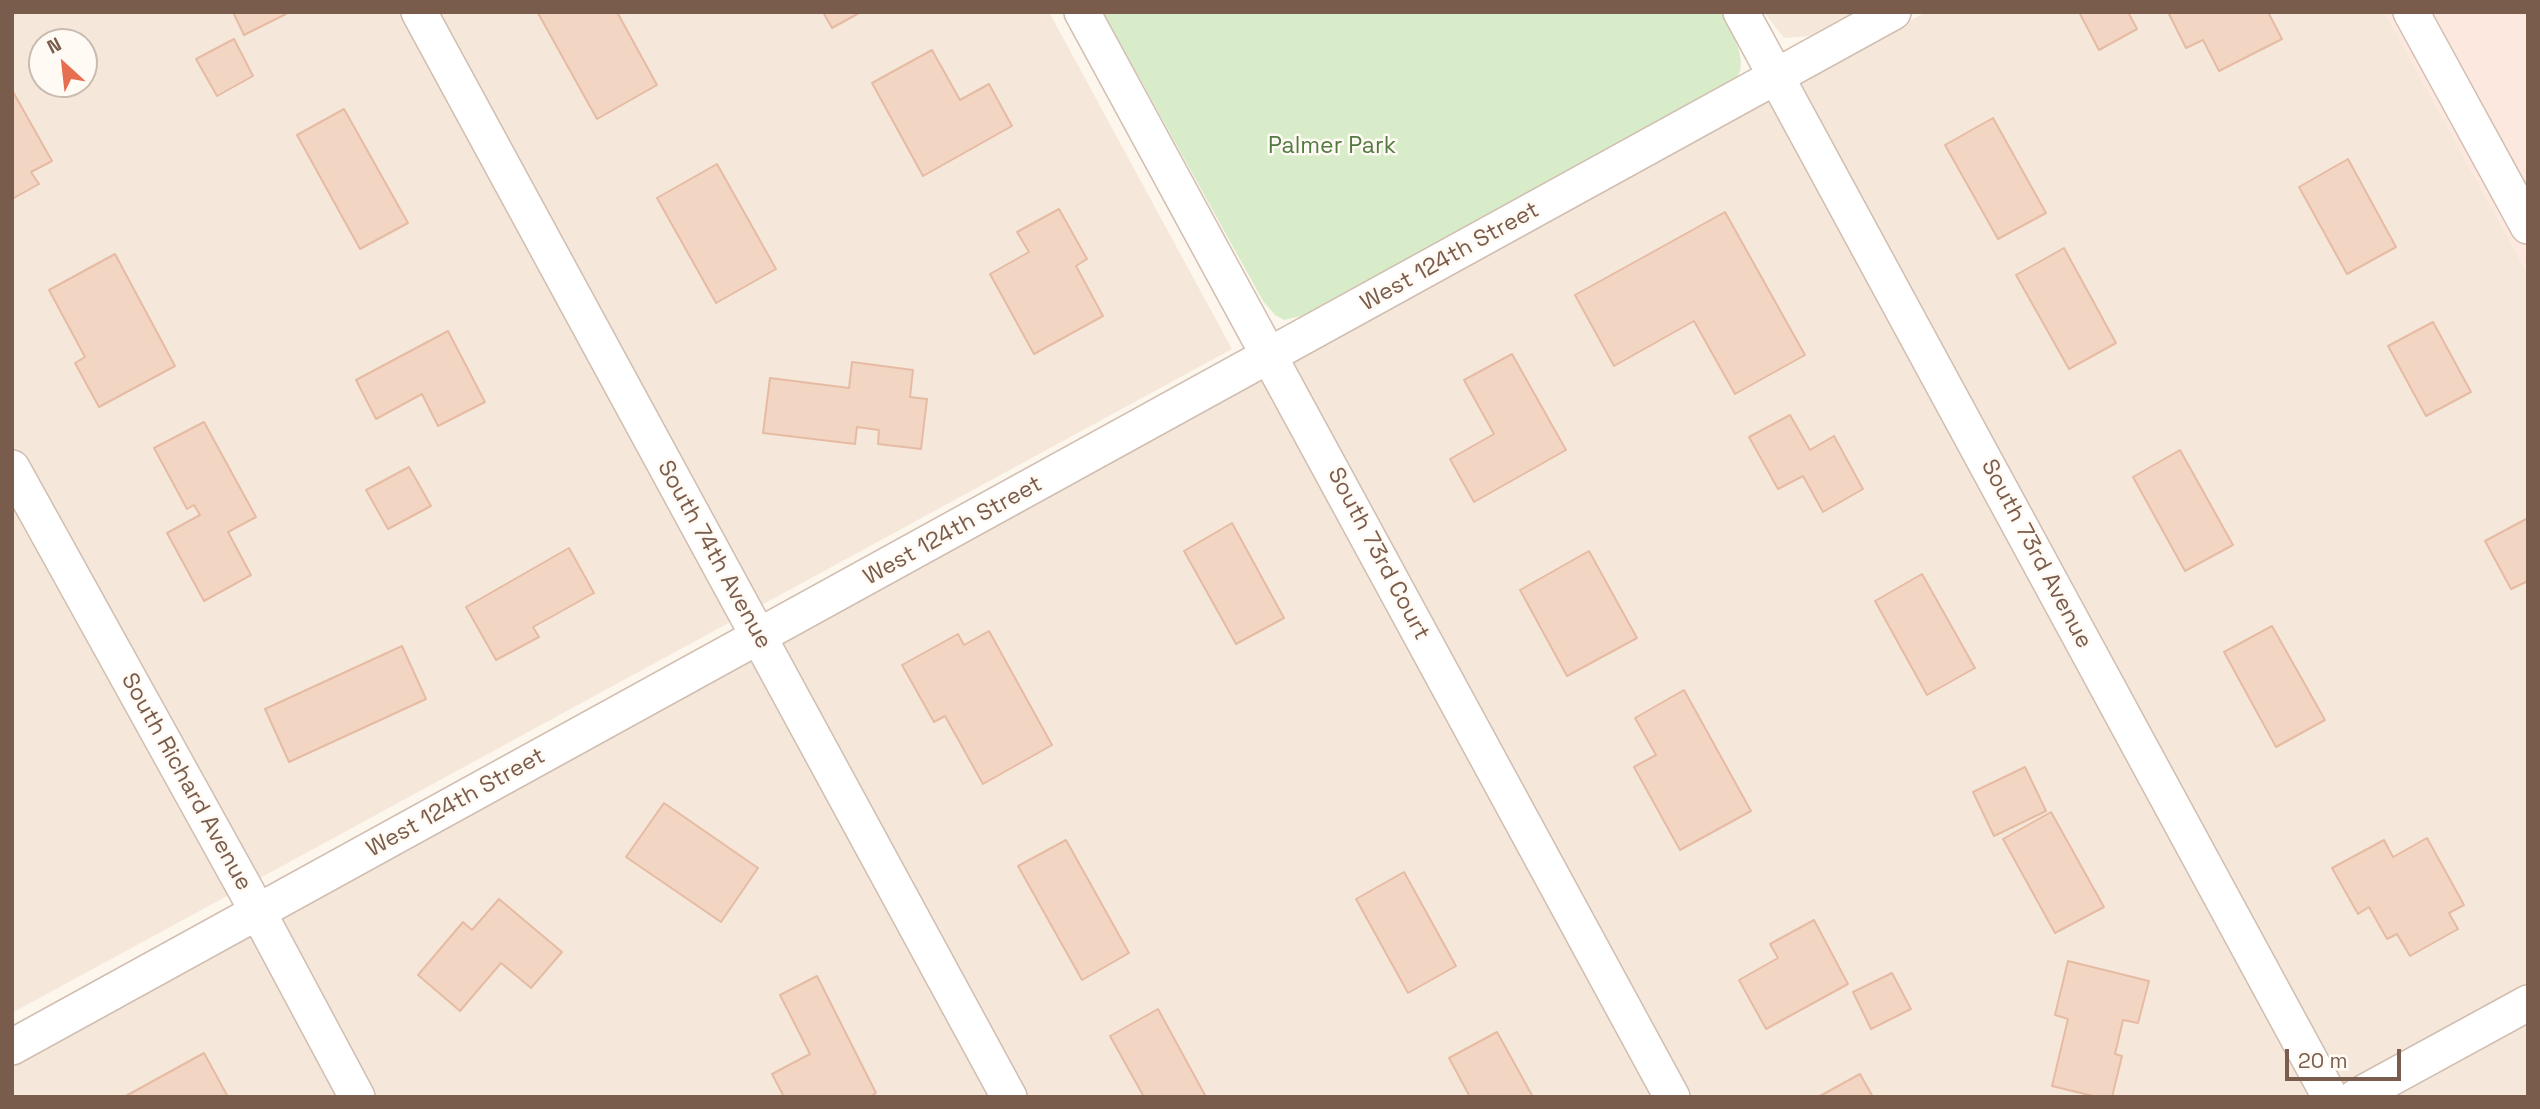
<!DOCTYPE html>
<html>
<head>
<meta charset="utf-8">
<style>
	body { margin:0 }
	#map { position:relative; width:2540px; height:1109px; overflow:hidden; background:#fdf6ec; font-family:"Space Grotesk",sans-serif }
	canvas { display:block }
	.frame { position:absolute; inset:0; border:14px solid #7a5c4d; pointer-events:none }
	.north { position:absolute; left:28px; top:28px; width:70px; height:70px; box-sizing:border-box; background:#fffaf3; border:2px solid #cabbb1; border-radius:50%; rotate:333deg; font-size:19px; font-weight:700; line-height:28px; text-align:center; color:#7a5c4d }
	.north::after { content:''; display:block; margin:auto; width:24px; height:32px; background:#e76f51; clip-path:polygon(50% 0,100% 100%,50% 72%,0 100%) }
	.scale { position:absolute; left:2285px; top:1049px; width:116px; height:32px; box-sizing:border-box; border:4px solid #7a5c4d; border-top:0; padding-left:9px; font-size:21px; line-height:24px; white-space:nowrap; color:#7a5c4d; -webkit-text-stroke:5px #fffaf3; paint-order:stroke }
</style>
</head>
<body>
<div id="map">
<canvas width="2540" height="1109"></canvas>
<div class="frame"></div>
<div class="north">N</div>
<div class="scale">20 m</div>
</div>
<script>
const g = document.querySelector('canvas').getContext('2d');
g.lineJoin = 'round';
function paint(path, color) {
  g.fillStyle = color;
  g.fill(path, 'evenodd');
}
function strokePath(path, color, width, dash) {
  g.strokeStyle = color;
  g.lineWidth = width;
  g.lineCap = dash ? 'butt' : 'round';
  g.setLineDash(dash || []);
  g.stroke(path);
}
function label(font, color, halo, rows, align = 'center') {
  g.font = font + ' "Space Grotesk",sans-serif';
  g.lineWidth = 5;
  g.setLineDash([]);
  g.textBaseline = 'middle';
  g.strokeStyle = halo;
  g.fillStyle = color;
  for (const [text, x, y, turn = 0] of rows) {
    g.save();
    g.translate(x, y);
    g.rotate((+turn || 0) * Math.PI / 180);
    g.textAlign = isNaN(turn) ? turn : align;
    if (halo) g.strokeText(text, 0, 0);
    g.fillText(text, 0, 0);
    g.restore();
  }
}
const residential = new Path2D(`
	M12,12H1049L1232,349L12,1013ZM42,42H84V84H42Z
	M1764,12H1856L1811,36L1784,38Z
	M1926,12H2385L2528,274V1097H12V1064Z`);
const commercial = new Path2D(`
	M2385,12H2528V274Z`);
const green = new Path2D(`
	M1103,12H1721C1729,27 1745,53 1740,71C1738,77 1731,83 1726,88L1301,316L1284,320L1275,315L1263,301Z`);
const building = new Path2D(`
	M233,12H285L286,14L244,35Z
	M617,12L657,85L597,119L538,13Z
	M823,12H861L832,28Z
	M2079,12H2128L2137,29L2099,50Z
	M2168,12H2268L2282,39L2219,71L2203,40L2186,48Z
	M234,39L253,76L217,96L196,59Z
	M932,50L960,100L989,84L1012,126L923,176L872,83Z
	M12,90L52,161L31,172L39,184L12,199Z
	M344,109L408,223L360,249L297,135Z
	M1993,118L2046,213L1998,239L1945,145Z
	M2348,159L2396,247L2347,274L2299,187Z
	M717,164L776,269L716,303L657,198Z
	M1059,209L1087,259L1076,266L1103,316L1034,354L990,274L1029,252L1017,232Z
	M1725,212L1805,355L1735,394L1694,321L1614,366L1575,295Z
	M2064,248L2116,343L2069,369L2016,275Z
	M115,254L175,366L99,407L75,363L85,357L49,290Z
	M2433,322L2471,392L2426,416L2388,346Z
	M448,331L485,402L438,426L422,394L376,419L356,380Z
	M1512,354L1566,450L1474,502L1450,459L1494,434L1464,380Z
	M852,362L913,370L910,397L927,399L921,449L878,444L879,430L857,427L855,444L763,433L770,378L849,388Z
	M1790,415L1810,450L1834,436L1863,489L1823,512L1803,476L1778,489L1749,437Z
	M204,422L256,517L228,532L251,575L204,601L167,533L200,515L194,505L187,509L154,448Z
	M2180,450L2233,545L2185,571L2133,477Z
	M409,467L431,506L388,529L366,490Z
	M2528,518V581L2511,589L2485,541Z
	M1232,523L1284,618L1236,644L1184,551Z
	M569,548L594,593L533,627L539,637L496,660L466,607Z
	M1589,551L1637,638L1567,676L1520,590Z
	M1922,574L1975,668L1927,695L1875,601Z
	M2272,626L2325,720L2276,747L2224,652Z
	M989,631L1052,745L983,784L945,716L934,722L902,665L958,634L964,645Z
	M402,646L426,699L289,762L265,709Z
	M1684,690L1751,811L1680,850L1634,767L1656,755L1635,718Z
	M2025,767L2046,811L1994,836L1973,792Z
	M664,803L758,868L721,922L626,857Z
	M2051,812L2104,907L2055,933L2003,839Z
	M2427,838L2464,905L2449,913L2458,929L2410,956L2397,934L2387,939L2369,907L2358,914L2332,868L2384,840L2393,857Z
	M1066,840L1129,953L1082,980L1018,866Z
	M1404,872L1456,966L1408,993L1356,899Z
	M499,899L562,952L531,988L501,963L460,1011L418,975L463,922L472,930Z
	M1814,920L1848,984L1766,1029L1739,980L1778,958L1770,944Z
	M2068,961L2149,981L2138,1023L2123,1020L2115,1054L2122,1056L2112,1097H2097L2052,1086L2068,1019L2055,1015Z
	M1892,973L1911,1009L1871,1029L1853,992Z
	M817,976L876,1093L869,1097H784L772,1074L810,1054L780,995Z
	M1158,1009L1206,1097H1144L1110,1036Z
	M1497,1032L1533,1097H1470L1449,1058Z
	M204,1053L228,1097H124Z
	M1860,1074L1873,1097H1818Z`);
const street = new Path2D(`
	M419,12L1009,1097
	M1082,12L1672,1097
	M1741,12L2330,1097
	M2411,12L2528,226
	M12,468L258,912L357,1097
	M12,1047L1893,12
	M2356,1097L2528,1003`);
const parkNames = [
	["Palmer Park",1332,147]
];
const streetNames = [
	["West 124th Street",1450,257,-29],
	["West 124th Street",953,531,-29],
	["South 73rd Court",1378,554,62],
	["South 73rd Avenue",2036,554,62],
	["South 74th Avenue",714,555,61],
	["South Richard Avenue",186,782,61],
	["West 124th Street",456,803,-29]
];
paint(residential, '#f5e8da');
paint(commercial, '#fde8e0');
paint(green, '#d8ecc9');
paint(building, '#f3d5c3');
strokePath(building, '#e6bba3', 2);
strokePath(street, '#d1beb0', 38);
strokePath(street, '#fff', 35);
label('23px', '#537a41', '#fffaf3', parkNames);
label('23px', '#7a5c4d', '#fffaf3', streetNames);
</script>
</body>
</html>
